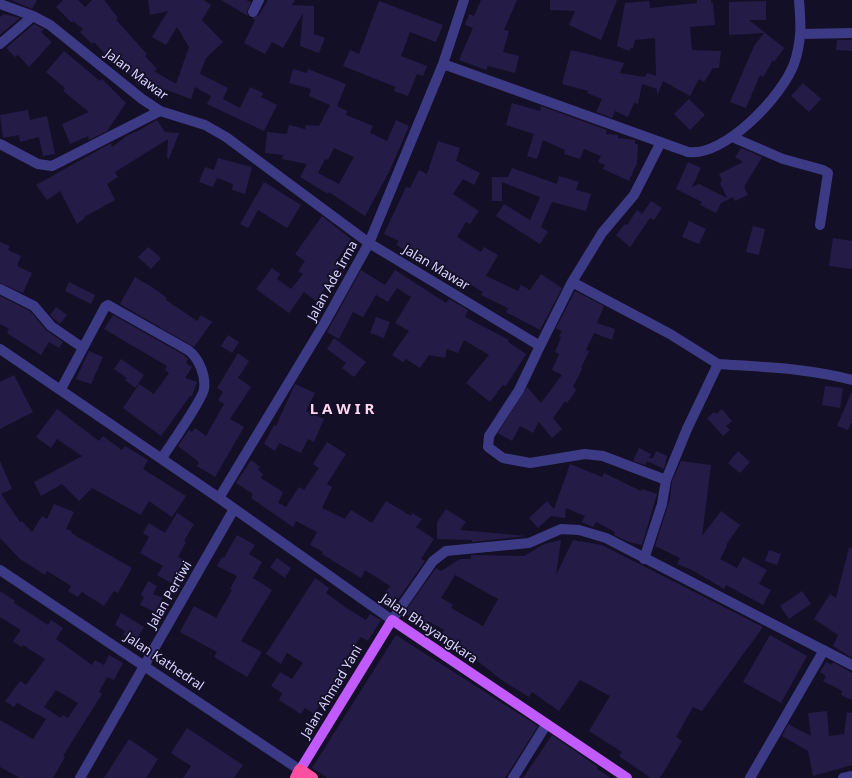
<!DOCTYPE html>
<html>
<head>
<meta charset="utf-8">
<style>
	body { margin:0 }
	canvas { display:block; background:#130f26 }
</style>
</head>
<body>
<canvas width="852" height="778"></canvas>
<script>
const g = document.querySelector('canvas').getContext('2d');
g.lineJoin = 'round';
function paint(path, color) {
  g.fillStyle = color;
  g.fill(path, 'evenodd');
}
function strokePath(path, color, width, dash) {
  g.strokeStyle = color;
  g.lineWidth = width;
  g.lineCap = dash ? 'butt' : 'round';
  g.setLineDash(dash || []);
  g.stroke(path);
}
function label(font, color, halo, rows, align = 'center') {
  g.font = font + ' "Noto Sans",sans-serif';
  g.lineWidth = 3.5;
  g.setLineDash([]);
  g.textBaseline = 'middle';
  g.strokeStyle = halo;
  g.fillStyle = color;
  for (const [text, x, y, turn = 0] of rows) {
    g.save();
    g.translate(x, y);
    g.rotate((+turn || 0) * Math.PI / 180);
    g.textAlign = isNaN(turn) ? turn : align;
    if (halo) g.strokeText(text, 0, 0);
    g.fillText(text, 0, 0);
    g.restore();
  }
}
const building = new Path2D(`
	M11,0H37L32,9Z
	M63,0H78L85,7L92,0H104L118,18L116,20L147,54L145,56L157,69L154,71L176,84L189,47L177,27L166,45L152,37L168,11L150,15L148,0H204L211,5L202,20L223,42L206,58L200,74L228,88L223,99L240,108L250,87L263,93L261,97L277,105L264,131L207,104L211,96L195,87L191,99L164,89L162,93L142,83L139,86L110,51L106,55L94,42L92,44L80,32L83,29L73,21L72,23L56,7Z
	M221,0H246L251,2L247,12L248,16Z
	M268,0H295L292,5L314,6V34L325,38L319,53L300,46L303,13L283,48L272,42L265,54L244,43L255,20L252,18L259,15Z
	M481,0H517L504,30L509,31L503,52L519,56L515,73L488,66L486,70L459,60L473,28L465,25L469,14L474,16Z
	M550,0H617L601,40L569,25L575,11L550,10Z
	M697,0H711V3H713L715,25L690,27L692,50L721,51L719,68H713L704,82L699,79L690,96L663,81L657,96V89L642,84L638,104L634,103L628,117L615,111L612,118L596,112L602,99L587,93L588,91L562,84L571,50L624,63L620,73L645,77L647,73L656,76L655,38L635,40L633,48H631L629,51L617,46L625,3L649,1L650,8L697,3Z
	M379,1L443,25L436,42L410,32L401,56L427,66L423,76L417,74L408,96L394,91L396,87L343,66L350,50L359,54Z
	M766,1V20H749L784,48L774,62L773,60L763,77L760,75L746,108L730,102L754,46L764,33L729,35V2Z
	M4,14L20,18L0,35V17Z
	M34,24L44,29L41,32L52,42L29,67L18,55L15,57L6,48Z
	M837,40H852V51L836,50Z
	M64,51L100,81L102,79L126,103L107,131L89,140L88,136L70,144L62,124L89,112L63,91L65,88L46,72Z
	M293,69L307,73L308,69L346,84L337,106L347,111L346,115L373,126L370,133L387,141L396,120L409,126L389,172L365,216L329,192L328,194L300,177L307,164L282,159L283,155L265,153L267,132L287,134L289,125L305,129L306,125L319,126L330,105L309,96L311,89L289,83ZM334,148L354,157L339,184L318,173L325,159L328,160Z
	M803,83L821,99L809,112L791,96Z
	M689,99L705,115L690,130L674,114Z
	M512,103L540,111L541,106L607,130L606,134L618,135V138L635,140V144H638L637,163L629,181L603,169L605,165L598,162L601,156L584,149L580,159L564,154L565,150L543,140L537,159L527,156L534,134L506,125Z
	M28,110L30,120L47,116L55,154L43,156L39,137L20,142L19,135L3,138L0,115Z
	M157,120L165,132L179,133L169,159L167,158L168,139L115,172L118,177L107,184L115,200L84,217L85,218L77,224L60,191L47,200L36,185L111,143L112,147L128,135L138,131Z
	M438,141L460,148L456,161L480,173L474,185L463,179L453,194L479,211L470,224L466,222L457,237L481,252L484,247L498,255L486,276L518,291L521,285L530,290L541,274L562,288L540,330L506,312L508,308L481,295L483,292L440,267L438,271L406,252L396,244L399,241L384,234L406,187L410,188L419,170L427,174Z
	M741,148L762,157L744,187L748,195L735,201L733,197L721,203L716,213L700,205L702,202L676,189L688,162L701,168L692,187L699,184L727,198L720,183L722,181L719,174L743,162L735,157Z
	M218,158L252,167L245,194L232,190L233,184L217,178L213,187L199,182L205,167L214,170Z
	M512,168L557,184L559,176L579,182L576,190L591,194L586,211L552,202L541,227L548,232L540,244L496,216L504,204L530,220L540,197L502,182V201H492V178L489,177H508Z
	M264,182L301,205L287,228L258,210L248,228L240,224Z
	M651,201L662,208L654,220L650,218L630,247L616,235L625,224L627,225L637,210L642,214Z
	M322,216L351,239L336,261L341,265L316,301L304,292L289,313L256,289L272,268L280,274L277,279L291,289L303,274L298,271L305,261L295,254Z
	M689,221L706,229L699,244L682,237Z
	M753,226L765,229L759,255L746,252Z
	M833,238L852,241V269L829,266Z
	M0,242L10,246L8,250L21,256L17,266L32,273L23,293L0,283Z
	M148,247L161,258L151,269L138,257Z
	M361,270L385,285L395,270L446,303L449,299L468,310L465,317L509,340L508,342L526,354L506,386L503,385L490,402L466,383L489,355L464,340L458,353L447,349L445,358L429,355L420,368L406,359L403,362L392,355L409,331L395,323L411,297L397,288L388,302L376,295L363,317L353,312L339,339L327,332Z
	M135,277L152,287L167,298L166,300L197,321L201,315L212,322L194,347L120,304Z
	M69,282L95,295L91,304L65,291Z
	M575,291L604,306L597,323L615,329L612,340L594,333L586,350L589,351L581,368L582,369L573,387L576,389L575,392L567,403L565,401L553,418L562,429L552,438L539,422L533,433L520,426L512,441L498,433L527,387L541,403L562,375L552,370L559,354L555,352L561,337L559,336L562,331L556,328Z
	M0,296L30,311L46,330L63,342L59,348L49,342L41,355L7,333L9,329L0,324Z
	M56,307L67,315L60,324L50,315Z
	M113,315L184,355L188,359L186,363L192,367L185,378L197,382L192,396H190L161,436L123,408L139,384L154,394L169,373L165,370L167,366L104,329Z
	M376,317L390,322L384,338L370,333Z
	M228,335L239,342L232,353L221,346Z
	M334,338L366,362L354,377L342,368L346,363L327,349Z
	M89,351L103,357L91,384L76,379Z
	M238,353L249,361L238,378L251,387L230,419L244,427L215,477L197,466L199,462L178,446L189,430L192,432L195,428L206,436L224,404L218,400L223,392L217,388Z
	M121,359L144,375L135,388L125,380L127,378L114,369Z
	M14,375L33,412L0,429V382Z
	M295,384L315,393L306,411L324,419L314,442L308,439L301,453L279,443L275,451L264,444L274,425L276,426Z
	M825,386L843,388L840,408L822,405Z
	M852,391V422L848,430L837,426Z
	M57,409L99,441L103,436L122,450L125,446L148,460L143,469L186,496L172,517L149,501L141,515L92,488L79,501L62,484L41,496L34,482L82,456L57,439L51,448L36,437Z
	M722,409L732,421L726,426L730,430L723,436L707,418L714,412L716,414Z
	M327,442L346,454L327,484L332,487L322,508L345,519L351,510L372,523L386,501L411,516L412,513L422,519L416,527L434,539L421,559L425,561L394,605L382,597L390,586L365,570L361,578L322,554L323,552L310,545L317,532L296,521L293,527L251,498L253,494L236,483L251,460L260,467L258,470L263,474L261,478L283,492L278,503L286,507L299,487L304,490L319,468L313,464Z
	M639,448L651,454L649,458H653L656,451L667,456L664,469L647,461L645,465L633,461Z
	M738,451L750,462L740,473L728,463Z
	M0,461L12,489L1,494L20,522L22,521L32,532L42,516L47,519L54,504L74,512L66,529L72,531L71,533L132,568L118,593L114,591L104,606L82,592L78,597L68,591L71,586L47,571L45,575L20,559L0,538Z
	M681,461L711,465L702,536L721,511L740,525L726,545L727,546L720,559L737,568L743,557L767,570L759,584L771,590L763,605L726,585L724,589L692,570L677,564L680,558L655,546L670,499L672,481Z
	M570,464L602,477L604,473L641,491L642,489L657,494L642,545L629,542L614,535L615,532L596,522L593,527L582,522L585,516L566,508L565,518L551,516L538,528L529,518L547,501L554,509Z
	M446,509L466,522L460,530L526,536L472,542V540L437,539V522Z
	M177,513L194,524L184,541L186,542L178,557L184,560L171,583L157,575L163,566L140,553L149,537L143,533L149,523L165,533Z
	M237,535L255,545L249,554L262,562L253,578L272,590L241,641L262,652L247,677L214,657L217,652L180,632L194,606L216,618L232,590L230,589L237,576L217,566L222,557L224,558Z
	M561,540L556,575L573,540L602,545L763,627L702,711L693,707L676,737L682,741L660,778H651L619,756L622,752L589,731L610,696L580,680L559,711L532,692L529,697L503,681L475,659L476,658L457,645L456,646L440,637L444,630L428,621L425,626L404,613L436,568L441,571L460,559H471V555L524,556L544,544ZM455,575L498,599L483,626L451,608L453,605L441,598Z
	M849,548H852V658L833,646L838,635L814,619L830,594L836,598Z
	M769,550L781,554L777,565L765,561Z
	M277,558L291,568L285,578L270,567Z
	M315,578L329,588L326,593L345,607L366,620L370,614L381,620L368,641L361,637L340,666L347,671L338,685L335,684L330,694L328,692L314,714L305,708L301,714L279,700L282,693L271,686L280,672L292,679L303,663L287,653L281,664L266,654Z
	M148,581L157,586L153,594L163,598L156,612L140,605L144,597L141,595Z
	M0,591L15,601L14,603L48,625L51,620L63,628L56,639L92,665L95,660L104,665L109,655L123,663L114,680L107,677L99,692L102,694L63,756L65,757L53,778H20L0,767V720L33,739L46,719L17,703L14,707L5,701L20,681L26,685L45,659L23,645L22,647L13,641L21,630L0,617ZM56,690L78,703L68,718L63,715L61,718L44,707Z
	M802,591L811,604L789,619L780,606Z
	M121,613L144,627L135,642L123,635L125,631L115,625Z
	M396,635L538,726L505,778H328L312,768Z
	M770,635L807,656L781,703L743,682Z
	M826,662L832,665L833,662L852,673V700L841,695L842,691L823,681L826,676L820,672Z
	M827,711L829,736L844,734L847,712L852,713V765L813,776L808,751L782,736L788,724L811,736L808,713Z
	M187,728L243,765L234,778H183L191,766L171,753Z
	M552,735L598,767L597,769L611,778H523Z
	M129,739L158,759L146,778H104Z`);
const minor = new Path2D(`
	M0,4L33,16L50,25L142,99L160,111L205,125L226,137L369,243L540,346L519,390L489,436L488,447L503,458L530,463L585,454L603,456L666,480L662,504L644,559
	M253,12L259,0
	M801,34L852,33
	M0,44L33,16
	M443,64L688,152C725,157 782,96 794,64C802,40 801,24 799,0
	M732,137L783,159L823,170L828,173L820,225
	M0,144L38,164L52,166L160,111
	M572,282L602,233L634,195L661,142
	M0,289L34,306L51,326L83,348
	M540,346L572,282L670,334L718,364
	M0,349L219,498L392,620L433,561L446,551L529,543L561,529L579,530L606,538L852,665
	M61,389L105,307L108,305L188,350C199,358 206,376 204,389C203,399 169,447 162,458
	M666,480L687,429L718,364C763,367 808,368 852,380
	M219,498L324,324L369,243L443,64L464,0
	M0,570L300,770
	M80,778L234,509
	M513,778L546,725
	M750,778L824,650
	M843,778L852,776`);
const major = new Path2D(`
	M300,770L392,620L627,778`);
const highway = new Path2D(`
	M296,778L300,770L312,778`);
const streetNames = [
	["Jalan Mawar",136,75,37],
	["Jalan Mawar",436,268,31],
	["Jalan Ade Irma",333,281,-61],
	["Jalan Pertiwi",170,595,-60],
	["Jalan Bhayangkara",429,629,34],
	["Jalan Kathedral",164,662,34],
	["Jalan Ahmad Yani",332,692,-59]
];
const quarterNames = [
	["L A W I R",342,410]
];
paint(building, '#241b47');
strokePath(minor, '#3d3a85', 10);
strokePath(major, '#c25bff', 10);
strokePath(highway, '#ff4fa3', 12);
label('13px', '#d9d4ff', '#130f26', streetNames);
label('bold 15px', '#ffd6f0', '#130f26', quarterNames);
</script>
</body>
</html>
